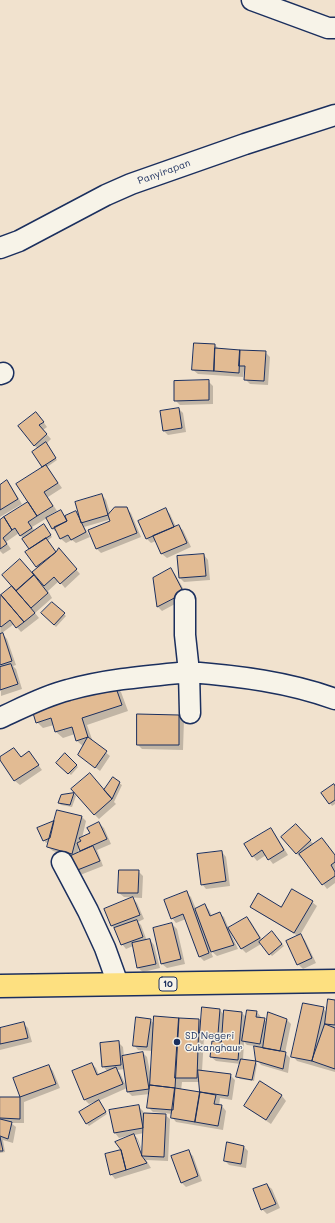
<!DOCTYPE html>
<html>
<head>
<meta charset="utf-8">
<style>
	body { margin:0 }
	canvas { display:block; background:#f1e2ce }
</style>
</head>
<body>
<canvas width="335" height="1223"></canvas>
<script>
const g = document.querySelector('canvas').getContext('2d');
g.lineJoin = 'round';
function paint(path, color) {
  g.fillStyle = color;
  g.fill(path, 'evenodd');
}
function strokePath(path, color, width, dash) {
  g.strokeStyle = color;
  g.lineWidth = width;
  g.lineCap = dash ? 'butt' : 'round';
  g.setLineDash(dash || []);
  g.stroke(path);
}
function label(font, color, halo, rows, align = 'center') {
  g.font = font + ' Mali,sans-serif';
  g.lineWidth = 3;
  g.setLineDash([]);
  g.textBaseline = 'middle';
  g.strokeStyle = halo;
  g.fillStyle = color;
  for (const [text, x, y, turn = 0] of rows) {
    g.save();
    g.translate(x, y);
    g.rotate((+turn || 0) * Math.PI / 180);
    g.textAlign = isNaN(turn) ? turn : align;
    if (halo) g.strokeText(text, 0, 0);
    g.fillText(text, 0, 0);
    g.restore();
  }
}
const shadow = new Path2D(`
	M215,345L219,349L265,352L270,357L268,385L250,384L245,379L246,370H244L243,377L198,374L193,370Z
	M208,381L213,386V404L180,405L175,400Z
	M179,409L183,413L186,432L168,435L163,430Z
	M40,417L47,427L43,430L51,439L46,444L57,460L47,467L62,488L48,497L57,511L48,516L49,518L61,511L65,517L75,512L80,516L102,495L106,500L110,513L126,508L131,513L141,537L101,553L97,549L89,530L115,520V518L84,527L90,537L76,543L72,540L66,543L61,539L57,530L55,531L53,529L47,518L32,527L35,531L46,528L52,537L47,541L57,553L63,554L80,574L65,588L59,581L48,591L52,598L35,613L39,618L21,632L14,624L2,633L7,639L16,665L13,666L16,669L22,689L1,696L0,598L37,568L26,553L31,550L19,533L6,542L11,549L3,554L0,551V521L29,502L44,468L33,452L38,449L34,445Z
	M7,482L11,486L22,504L0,517V486Z
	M166,510L170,514L176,527L178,526L183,530L191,547L167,558L162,554L156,541L151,543L147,539Z
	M204,555L208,560L210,580L184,582L179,577Z
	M171,569L175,574L188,597L162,611L158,607L154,578Z
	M52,603L66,616L56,627L42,613Z
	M115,686L121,692L128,711L87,725L93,742L110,756L100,771L79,755L84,747L77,741L75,734L63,738L56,732L54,725L43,728L37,722Z
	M179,716L184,720L183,750L142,749L138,745Z
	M14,749L21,757L29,752L42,770L20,785L15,781L0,758Z
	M65,754L78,767L71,775L57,763Z
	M113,779L122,785L114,802L116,804L99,819L94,814L104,791Z
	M335,787V804L332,806L323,793Z
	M74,794L76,796L72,807L61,805L59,803L62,795Z
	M82,817L86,821L82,838L91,834L99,823L104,828L111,844L97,850L103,866L75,877L71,856L53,851L48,847L50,841L46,843L44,840ZM79,847L81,852L78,853Z
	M271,829L275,834L288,855L273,864L266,855L257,861L253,856Z
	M301,829L314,845L322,839L335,855V883L327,889L302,856L301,858L296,853Z
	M222,852L226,857L230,886L206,889L202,884Z
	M138,871L143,876L142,898L124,897L119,893Z
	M186,892L191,897L196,909L205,905L209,910L212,916L219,913L224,917L229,929L247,918L251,922L263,941L274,935L284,946L272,956L261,944L246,953L242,949L231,931L230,932L238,949L217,956L210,950L213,957L204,961L199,956L186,919L176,923L172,918Z
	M132,898L137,903L144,919L138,922L141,925L147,941L150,940L154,945L160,968L143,972L138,968L133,946L126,949L122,944L116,930L112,926L106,910Z
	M312,902L317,906L300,935L305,940L316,963L303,969L298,964V936L256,911L251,906L281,909Z
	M172,924L177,929L185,964L167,968L162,964Z
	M335,1001V1072L297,1061L293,1056L323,1008L327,1013Z
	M220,1010L224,1015L242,1013L247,1018L257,1012L261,1017V1019H264L267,1023L287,1020L291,1024L285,1053L290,1058L288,1073L261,1065L257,1060L255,1046L247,1045L244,1042L243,1060L255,1062L257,1064L254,1081L240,1079L238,1077L241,1064L216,1061L211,1057L222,1043V1038L204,1037L202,1071L230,1075L235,1080L232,1100L220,1098L219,1106H222L226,1111L223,1130L176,1122L172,1117L173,1114L153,1112L148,1107L150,1094L132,1096L128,1092L127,1088L98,1101L107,1114L89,1126L87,1124L95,1103L94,1102L89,1104L85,1100L73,1071L92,1064L96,1068L99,1075L108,1072L103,1066L118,1042L123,1047L124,1057L143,1053L147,1057L151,1077L153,1051L138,1050L134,1045L150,1020L155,1024L199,1020L202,1022ZM125,1069L127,1088L120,1073L117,1070ZM182,1082H200L202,1093L181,1091Z
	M23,1023L28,1028L32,1042L0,1050V1029Z
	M49,1066L53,1071L60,1088L24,1102V1123H11L16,1127L13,1143L3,1140L5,1152L0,1153V1098H21L15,1079Z
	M260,1082L282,1096L286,1101L271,1124L250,1110L245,1106Z
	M138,1106L143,1111L144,1114H164L170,1119L168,1161L146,1160L151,1168L115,1179L111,1174L131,1135L119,1138L115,1133L111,1111ZM144,1133L143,1153L138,1139L134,1135ZM135,1139H137L145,1160L143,1161Z
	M244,1147L248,1151L246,1168L229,1165L225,1161Z
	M188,1151L193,1156L202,1181L186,1187L181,1182Z
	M267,1185L272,1189L280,1208L267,1214L262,1209Z`);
const building = new Path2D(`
	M194,343L215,344L214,371L192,370Z
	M215,348L240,350L239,373L214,371Z
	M240,350L266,351L264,381L244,380L245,366H239Z
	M209,380V400L174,401V381Z
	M179,408L182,428L163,431L160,411Z
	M36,412L44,422L39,425L47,434L34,446L18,426Z
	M46,442L56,458L42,467L32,452Z
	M46,465L58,483L44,492L53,506L37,516L16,484Z
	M7,480L18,499L0,510V485Z
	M102,494L108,515L81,523L75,502Z
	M28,502L37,516L28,522L32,528L20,536L15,528L12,530L4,517Z
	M115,507H127L137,533L96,549L88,530L110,521L108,515Z
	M166,508L174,527L146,539L138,521Z
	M61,510L67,521L52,529L46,518Z
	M76,511L86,532L71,540L68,535L60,539L54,527L67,521L65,516Z
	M4,517L12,530L3,538L7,544L0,549V520Z
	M44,524L51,535L29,549L22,539Z
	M179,525L187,543L161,554L153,536Z
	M46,538L56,552L36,567L25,552Z
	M59,548L77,569L60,584L54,577L44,586L32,572L56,552Z
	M204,554L206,576L179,578L177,556Z
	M20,559L34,575L16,591L2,575Z
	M171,568L184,593L157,607L153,578Z
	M34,575L48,593L31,608L16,591Z
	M12,586L35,613L24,622L1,595Z
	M1,595L24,622L16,628L10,620L1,627L0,626V596Z
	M52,602L65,613L54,625L41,613Z
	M3,633L12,661L0,665V634Z
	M11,664L18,684L0,690V667Z
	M115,685L122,705L82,718L88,737L76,741L72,727L55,732L51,718L36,723L33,713Z
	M137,714L179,715V745H137Z
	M88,737L107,751L95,768L78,755Z
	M14,748L21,757L29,751L39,765L14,781L0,760V757Z
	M65,753L77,765L68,774L56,763Z
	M90,773L112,799L94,815L71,789Z
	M113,777L120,782L112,799L104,790Z
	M334,784L335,786V800L329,804L321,793Z
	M74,793L70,805L58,803L61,795Z
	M57,810L82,816L72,854L47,847Z
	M54,821L50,838L43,841L37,828Z
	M99,822L107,839L80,851L77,843L81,841L79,838L90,833L87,828Z
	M296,824L311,840L296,854L281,837Z
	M271,828L284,850L268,860L262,850L252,857L244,844Z
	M322,838L335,855V862L331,865L335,872V876L322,885L299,854Z
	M93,846L100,861L70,873L64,859Z
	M222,851L226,881L201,885L197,854Z
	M119,870H139L138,893H118Z
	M292,889L313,901L294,933L250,907L258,893L281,907Z
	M187,891L209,953L199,957L183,914L171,919L164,900Z
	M133,897L140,915L111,926L104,909Z
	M205,904L210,916L220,912L234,945L211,952L195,909Z
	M247,917L260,938L241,949L228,928Z
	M137,920L143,937L121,945L114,928Z
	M172,923L181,959L161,964L153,928Z
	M272,931L282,944L269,955L259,942Z
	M301,934L312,958L297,965L286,941Z
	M150,939L156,964L137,968L132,943Z
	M328,999L335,1000V1025L325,1024Z
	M303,1003L324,1007L312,1061L291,1057Z
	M202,1007L220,1009L218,1034L200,1033Z
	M224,1010L242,1012L238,1060L210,1057L212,1041L221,1042Z
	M247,1010L257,1011L256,1017L265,1018L260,1044L242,1041Z
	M268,1012L287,1019L280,1051L263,1048Z
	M154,1016L179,1018L175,1088L150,1085Z
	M136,1017L151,1019L147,1047L133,1046Z
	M179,1018L199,1019L197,1078H175Z
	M24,1022L28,1038L0,1044V1028Z
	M325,1024L335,1028V1069L312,1061Z
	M119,1041L121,1065L102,1067L100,1043Z
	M254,1046L286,1052L283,1069L256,1061Z
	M143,1052L149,1089L127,1092L122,1056Z
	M241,1059L256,1061L252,1080L236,1077Z
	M92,1063L97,1075L116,1067L123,1084L84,1100L72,1071Z
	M49,1065L56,1084L20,1097L13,1078Z
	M198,1070L231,1074L228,1096L200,1092Z
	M260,1081L282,1095L266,1120L244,1106Z
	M150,1085L175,1088L173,1110L147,1108Z
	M175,1088L200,1092L195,1122L171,1118Z
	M200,1092L216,1095L214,1104L222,1105L218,1126L195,1122Z
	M0,1097H20V1119L0,1118Z
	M99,1100L106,1112L86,1124L79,1112Z
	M139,1105L143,1128L114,1133L109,1110Z
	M144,1113L166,1114L164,1157L142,1156Z
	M0,1119L12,1122L8,1139L0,1136Z
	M134,1134L142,1156L147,1163L126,1170L121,1150L115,1142Z
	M0,1137L3,1151H0Z
	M227,1142L244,1146L241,1164L224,1161Z
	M121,1150L126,1170L110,1175L105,1154Z
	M189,1150L198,1176L181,1183L171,1156Z
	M267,1184L276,1204L261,1210L253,1189Z`);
const minor = new Path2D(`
	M252,0L328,28H335
	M0,248L19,241L106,195L131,184L245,144L335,115
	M0,374L3,373
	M190,713L189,672C239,676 288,682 335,699
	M0,718C22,708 44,696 68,690C108,679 148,676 189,672L185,635V600
	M62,862L88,911L105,948L118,984`);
const highway = new Path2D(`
	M0,986L335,981`);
const markers = [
	[177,1042,4,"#1b2f5e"]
];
const shields = [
	[168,984,18]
];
const shieldNames = [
	["10",168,984]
];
const streetNames = [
	["Panyirapan",164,172,-20]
];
const poiNames = [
	["SD Negeri",185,1036],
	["Cukanghaur",185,1048]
];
paint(shadow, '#0003');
paint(building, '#e2bb93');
strokePath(building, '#1b2f5e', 1);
strokePath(minor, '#1b2f5e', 23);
strokePath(highway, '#1b2f5e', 25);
strokePath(minor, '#f7f3e8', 20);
strokePath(highway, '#fde080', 22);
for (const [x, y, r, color] of markers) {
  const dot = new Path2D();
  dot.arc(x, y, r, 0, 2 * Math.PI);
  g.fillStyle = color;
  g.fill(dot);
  strokePath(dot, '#f7f3e8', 1.5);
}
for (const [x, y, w] of shields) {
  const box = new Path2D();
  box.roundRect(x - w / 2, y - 7, w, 14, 3);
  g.fillStyle = '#f7f3e8';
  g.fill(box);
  strokePath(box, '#1b2f5e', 1);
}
label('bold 9px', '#1b2f5e', null, shieldNames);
label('10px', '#1b2f5e', '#f7f3e8', streetNames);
label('10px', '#1b2f5e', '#f7f3e8', poiNames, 'left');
</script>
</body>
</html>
